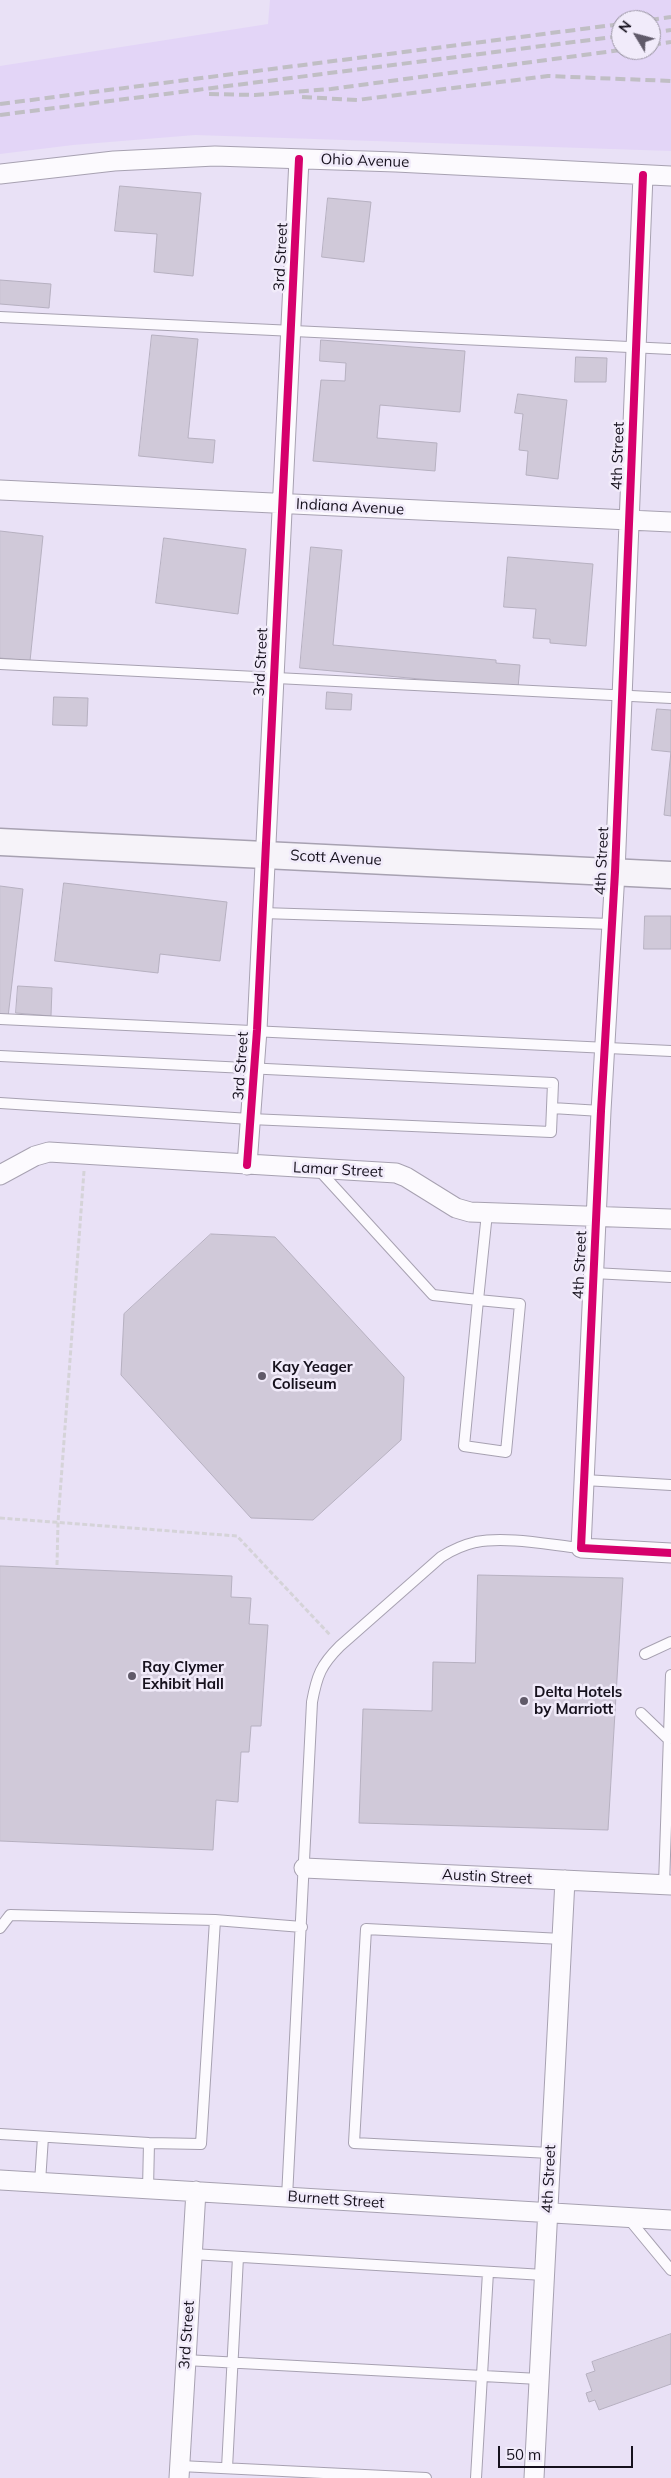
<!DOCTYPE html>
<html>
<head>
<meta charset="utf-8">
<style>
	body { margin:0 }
	#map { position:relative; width:671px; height:2478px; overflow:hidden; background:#e9e1f6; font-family:Mulish,sans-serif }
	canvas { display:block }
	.north { position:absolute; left:611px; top:10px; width:50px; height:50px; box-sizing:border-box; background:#f1ebfa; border:1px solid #9994a2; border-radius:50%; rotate:307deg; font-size:14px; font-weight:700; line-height:20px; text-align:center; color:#16111d }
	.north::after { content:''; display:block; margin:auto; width:18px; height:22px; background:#605a69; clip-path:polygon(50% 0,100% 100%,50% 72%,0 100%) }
	.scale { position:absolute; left:498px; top:2446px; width:135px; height:22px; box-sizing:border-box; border:2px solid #16111d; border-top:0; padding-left:6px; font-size:15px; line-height:18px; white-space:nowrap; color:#16111d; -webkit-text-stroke:4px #f1ebfa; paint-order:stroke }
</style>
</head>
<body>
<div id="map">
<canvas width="671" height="2478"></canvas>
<div class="north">N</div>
<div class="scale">50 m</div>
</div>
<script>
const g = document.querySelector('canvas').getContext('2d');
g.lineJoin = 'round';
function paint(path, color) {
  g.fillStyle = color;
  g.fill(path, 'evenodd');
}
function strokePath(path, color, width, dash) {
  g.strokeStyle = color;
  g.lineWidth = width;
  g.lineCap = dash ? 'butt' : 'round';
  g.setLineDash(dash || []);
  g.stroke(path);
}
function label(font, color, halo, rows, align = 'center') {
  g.font = font + ' Mulish,sans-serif';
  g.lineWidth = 5;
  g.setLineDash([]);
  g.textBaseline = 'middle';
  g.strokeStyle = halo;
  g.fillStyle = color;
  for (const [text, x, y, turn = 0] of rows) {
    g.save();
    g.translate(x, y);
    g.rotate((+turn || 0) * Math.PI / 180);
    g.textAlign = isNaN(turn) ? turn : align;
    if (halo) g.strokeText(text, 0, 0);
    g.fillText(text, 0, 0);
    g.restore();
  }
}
const built = new Path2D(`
	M270,0H671V151L195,135L73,145L0,154V66L268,24ZM621,20H651V50H621Z`);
const building = new Path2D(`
	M120,186L201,193L193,276L154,272L157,234L115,231Z
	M328,198L371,202L364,262L322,257Z
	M0,280L51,284L49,308L0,304Z
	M152,335L198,339L188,438L215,440L213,463L139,456Z
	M321,340L465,351L460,412L380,405L377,438L437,443L435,471L313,461L321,380L345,381L346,363L320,361Z
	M576,357L607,358L606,382H575Z
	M518,394L567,400L558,479L526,475L528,451L519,450L523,414L515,413Z
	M0,531L43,536L30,661L0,658Z
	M164,538L246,549L238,614L156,603Z
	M311,547L342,550L333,645L496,660V663L520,665L518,688L300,668Z
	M508,557L593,564L586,646L550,643V639L533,638L536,609L504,607Z
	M327,692L352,694L351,710L326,709Z
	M54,697L88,698L87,726L53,725Z
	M657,709L671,710V816L664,815L671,752L652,750Z
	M64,883L227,902L220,961L160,954L158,973L55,961Z
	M0,886L23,889L8,1017H0Z
	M645,916H671V949H644Z
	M18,986L52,988L51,1016L16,1013Z
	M211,1234L275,1237L404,1377L401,1440L313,1520L251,1518L121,1375L124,1314Z
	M0,1566L232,1576L231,1597L251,1598L249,1624L268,1625L261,1726H251L249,1752H241L238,1802L216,1800L213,1850L0,1841Z
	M478,1575L623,1578L608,1830L359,1823L363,1709L432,1711L433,1662L475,1663Z
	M671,2334V2384L599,2410L595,2400L589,2402L586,2393L592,2391L586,2374L595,2371L592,2362Z`);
const path = new Path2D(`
	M0,1518L237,1536L331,1636
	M57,1565L58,1522L84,1171`);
const lane = new Path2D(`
	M0,317L671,349
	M0,664L671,698
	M262,913L612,924
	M0,1019L671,1051
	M0,1056L553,1083L551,1132L250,1119L0,1103
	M552,1108L601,1111
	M318,1169L433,1295L478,1300L487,1213
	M593,1273L671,1277
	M478,1300L520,1304L506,1452L464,1446Z
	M584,1480L671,1485
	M645,1654L671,1642
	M641,1713L668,1739
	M664,1885L671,1675
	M0,1928L10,1915L215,1920L302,1927
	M0,2134L149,2143L201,2144L215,1920
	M550,2153L354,2143L366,1929L562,1939
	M40,2182L43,2137
	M148,2189L149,2143
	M287,2197L312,1702C317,1675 321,1665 340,1646L441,1557C452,1550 463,1545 476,1542C507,1536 550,1545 581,1548
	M628,2218L671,2270
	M192,2254L544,2275
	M185,2360L539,2379
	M180,2466L426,2478
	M227,2468L238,2257
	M476,2478L488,2272`);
const street = new Path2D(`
	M0,174L114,161L215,156L396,162L671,176
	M643,175L615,872L601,1111L581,1548L671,1553
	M0,490L671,522
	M247,1165L257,1030L299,159
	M0,1175L35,1156L49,1152L396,1173L406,1177L456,1208L470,1212L671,1219
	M304,1868L671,1885
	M0,2180L671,2220
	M179,2478L196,2191
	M534,2478L565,1880`);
const secondary = new Path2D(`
	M0,842L671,875`);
const rail = new Path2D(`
	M649,20L671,17
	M651,33L671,30
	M651,45L671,42
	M209,94L255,95L331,89L621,50
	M302,97L357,100L548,76L671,81
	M0,104L621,24
	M0,115L621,36`);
const cycleway = new Path2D(`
	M643,175L615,872L601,1111L581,1548L671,1553
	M247,1165L257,1030L299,159`);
const markers = [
	[262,1376,5,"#605a69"],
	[132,1676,5,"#605a69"],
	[524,1701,5,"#605a69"]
];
const streetNames = [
	["Ohio Avenue",365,161,2],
	["3rd Street",281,257,-87],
	["4th Street",618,456,-88],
	["Indiana Avenue",350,507,3],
	["3rd Street",261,662,-87],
	["Scott Avenue",336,858,3],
	["4th Street",602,861,-87],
	["3rd Street",241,1066,-86],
	["Lamar Street",338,1170,3],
	["4th Street",580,1265,-87],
	["Austin Street",487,1877,3],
	["4th Street",549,2179,-87],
	["Burnett Street",336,2200,4],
	["3rd Street",187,2335,-86]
];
const poiNames = [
	["Kay Yeager",272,1367],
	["Coliseum",272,1384],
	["Ray Clymer",142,1667],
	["Exhibit Hall",142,1684],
	["Delta Hotels",534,1692],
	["by Marriott",534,1709]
];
paint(built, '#e3d5f7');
paint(building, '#d0c9d9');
strokePath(building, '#b6b0c0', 1);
strokePath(lane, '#a7a1b1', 12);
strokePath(street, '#a7a1b1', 21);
strokePath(secondary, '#a7a1b1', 29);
strokePath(path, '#d5d3d8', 3, [5, 2.5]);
strokePath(lane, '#fcfafe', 10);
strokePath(street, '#fcfafe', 19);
strokePath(secondary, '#f6f3f9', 26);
strokePath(rail, '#c0bec4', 4, [10, 5]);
strokePath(cycleway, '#d6006c', 8);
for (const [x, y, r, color] of markers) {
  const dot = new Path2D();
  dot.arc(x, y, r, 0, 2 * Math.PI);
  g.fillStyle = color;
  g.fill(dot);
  strokePath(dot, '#f1ebfa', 2);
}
label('15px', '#16111d', '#f1ebfa', streetNames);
label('bold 15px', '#16111d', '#f1ebfa', poiNames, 'left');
</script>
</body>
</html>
